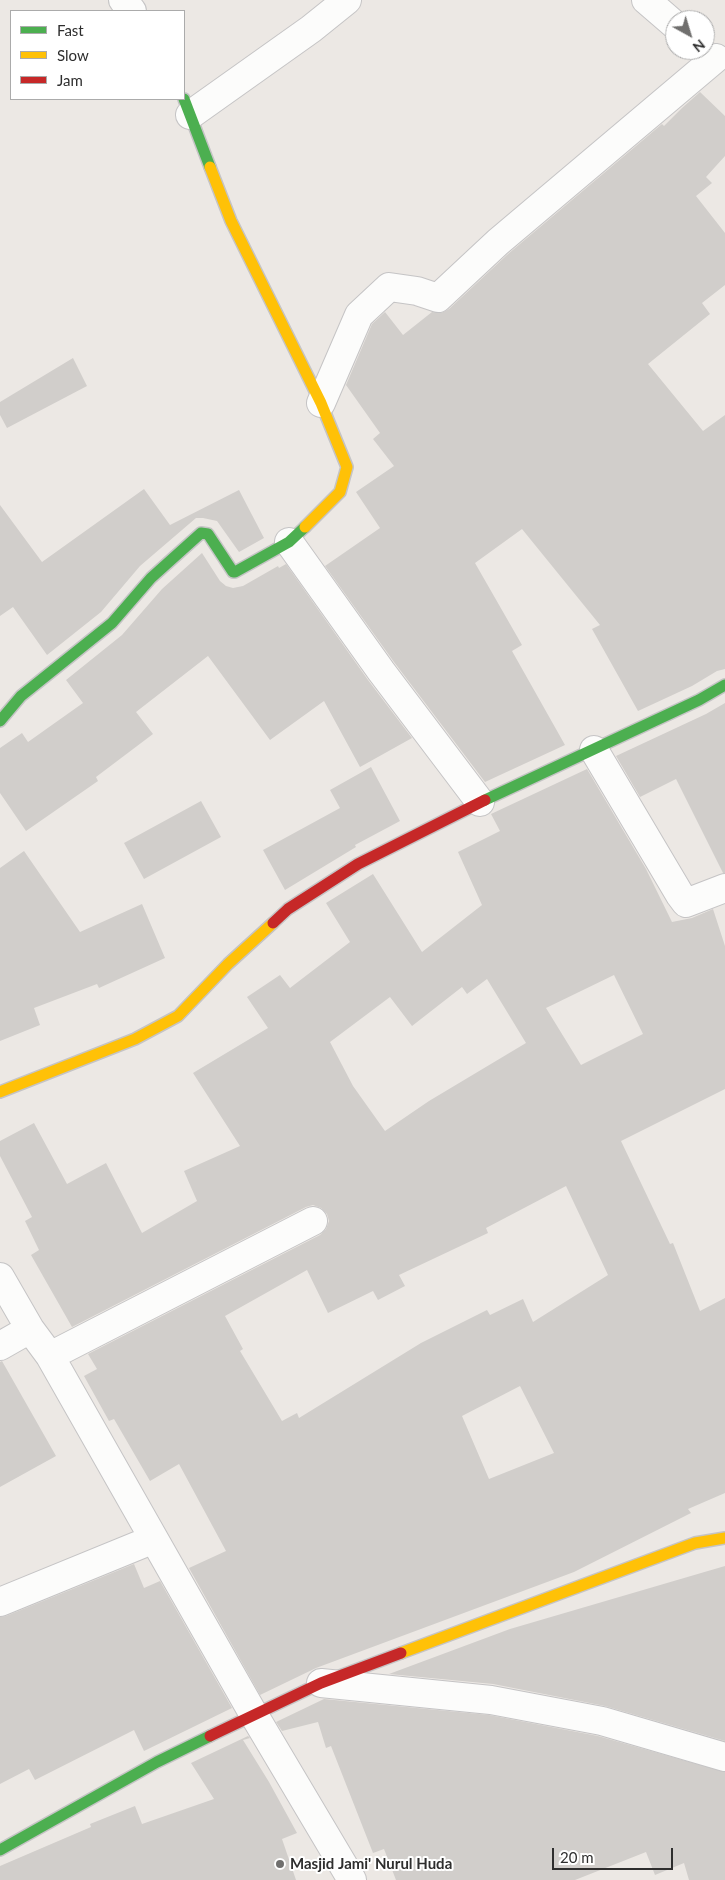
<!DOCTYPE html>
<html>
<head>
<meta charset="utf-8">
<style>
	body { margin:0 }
	#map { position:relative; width:725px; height:1880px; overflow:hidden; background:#ece8e4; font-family:Lato,sans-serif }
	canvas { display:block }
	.legend { position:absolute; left:10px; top:10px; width:175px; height:90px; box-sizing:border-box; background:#fff; border:1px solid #ababab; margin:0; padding:6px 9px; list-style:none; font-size:15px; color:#2e2e2e }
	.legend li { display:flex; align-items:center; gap:10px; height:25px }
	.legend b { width:25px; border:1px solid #ababab }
	.north { position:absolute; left:665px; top:10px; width:50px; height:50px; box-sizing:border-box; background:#fff; border:1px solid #ababab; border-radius:50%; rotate:141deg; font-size:14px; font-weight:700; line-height:20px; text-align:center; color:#2e2e2e }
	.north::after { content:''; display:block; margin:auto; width:18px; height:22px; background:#706f6e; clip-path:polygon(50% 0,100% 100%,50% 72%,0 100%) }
	.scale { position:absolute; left:552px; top:1848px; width:121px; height:22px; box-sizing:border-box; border:2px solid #2e2e2e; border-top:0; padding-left:6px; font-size:15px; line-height:18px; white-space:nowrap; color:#2e2e2e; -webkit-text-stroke:4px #fff; paint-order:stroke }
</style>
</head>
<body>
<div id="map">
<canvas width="725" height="1880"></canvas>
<ul class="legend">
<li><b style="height:6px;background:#4caf50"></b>Fast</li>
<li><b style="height:6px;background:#ffc107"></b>Slow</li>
<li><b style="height:6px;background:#c62828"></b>Jam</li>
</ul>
<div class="north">N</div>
<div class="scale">20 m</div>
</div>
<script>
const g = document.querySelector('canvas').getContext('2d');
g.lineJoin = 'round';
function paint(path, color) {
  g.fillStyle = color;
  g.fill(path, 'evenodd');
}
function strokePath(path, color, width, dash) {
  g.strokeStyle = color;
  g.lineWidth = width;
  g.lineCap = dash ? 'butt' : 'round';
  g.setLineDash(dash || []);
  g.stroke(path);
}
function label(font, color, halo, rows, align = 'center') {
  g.font = font + ' Lato,sans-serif';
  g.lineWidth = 4;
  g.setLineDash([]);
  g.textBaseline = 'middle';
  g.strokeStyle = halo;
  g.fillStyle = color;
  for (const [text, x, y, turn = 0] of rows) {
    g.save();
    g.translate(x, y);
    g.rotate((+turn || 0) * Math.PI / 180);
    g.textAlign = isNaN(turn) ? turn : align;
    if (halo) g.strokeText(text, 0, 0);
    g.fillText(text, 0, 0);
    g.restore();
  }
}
const building = new Path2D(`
	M700,92L725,116V156L706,177L712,183L696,196L725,233V285L702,303L710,314L648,364L703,431L725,415V669L717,671L692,686L638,711L592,629L600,625L522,529L475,563L522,645L512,651L565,745L485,782L394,662L325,566L380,528L356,492L394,466L373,439L380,433L346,385L372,324L385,312L403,335L432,312L441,313L449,309L508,254L662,124L664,126L682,108Z
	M73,358L87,386L7,428L0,415V402Z
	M144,489L170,525L239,490L264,538L239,552L217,521L203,518H196L140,566L101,612L47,655L13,607L0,616V505L42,562Z
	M202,553L220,581L226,586L233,588L243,586L278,566L279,568L286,564L368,680L412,738L360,767L324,701L270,740L208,656L136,712L153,734L96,777L98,781L26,831L0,793V748L22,733L28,742L83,703L66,680L122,635L162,589Z
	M725,703V873H723L676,779L640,797L616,756L706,714Z
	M371,767L400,821L355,845L356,847L285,890L263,850L340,808L330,790Z
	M587,769L646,869L672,922L692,918L713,909L725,946V1089L621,1141L670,1244L673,1243L700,1311L725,1298V1493L688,1509L691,1513L574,1572L316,1668L260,1695L189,1568L226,1551L179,1464L150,1481L114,1419L109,1421L84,1376L97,1369L88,1354L320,1235L326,1229L329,1221L327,1214L321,1208L313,1205L306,1207L72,1327L31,1255L39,1250L25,1221L32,1217L0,1156V1141L34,1123L67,1184L106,1163L142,1233L197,1201L184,1171L240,1146L193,1073L268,1028L247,997L280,975L290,988L350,942L326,903L373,874L422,952L482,905L458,852L500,831L491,814ZM614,975L643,1034L581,1065L546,1008ZM487,979L526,1043L429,1101L385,1131L353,1086L330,1042L390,997L412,1026L462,987L467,994ZM566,1186L608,1275L533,1322L523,1299L490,1315L487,1310L421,1343L299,1418L297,1413L282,1421L240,1351L243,1349L225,1316L307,1270L328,1313L373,1291L378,1300L405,1286L399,1275L488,1233L486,1228ZM520,1386L554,1453L489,1479L462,1416Z
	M201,801L221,837L144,879L124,843Z
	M24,851L80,932L142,904L165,958L99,988L97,984L34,1008L40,1025L0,1041V868Z
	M2,1361L56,1456L0,1487V1362Z
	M134,1564L144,1588L160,1581L232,1708L144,1751L134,1730L35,1780L29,1769L0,1784V1617L6,1616Z
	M725,1566V1741L605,1706L493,1684L389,1674L510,1629Z
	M324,1699L489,1715L598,1736L725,1772V1880H689L684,1863L655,1875L646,1852L575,1880H396L384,1849L373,1853L331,1746L326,1748L318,1722L282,1731L276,1722Z
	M248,1736L250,1738L243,1740L269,1782L297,1833L282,1839L296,1880H0V1866L91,1827L90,1824L135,1806L142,1824L214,1799L191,1763Z`);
const street = new Path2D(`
	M123,0L132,11
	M646,0L675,25
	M190,115L311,29L347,0
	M321,403L359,315L389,287L417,291L438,298L498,242L716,58
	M289,542L381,671L480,802
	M594,750L680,895L686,903L725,888
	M0,1277L30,1329L50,1356L254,1715L352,1880
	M0,1346L30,1329
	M50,1356L313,1221
	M0,1602L154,1539
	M321,1683L491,1700L602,1721L725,1757`);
const fast = new Path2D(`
	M184,99L210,167
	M0,721L21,696L112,623L151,578L201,533L208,534L233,572H235L289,542L305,527
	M485,800L699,700L725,685
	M0,1850L157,1762L210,1736`);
const slow = new Path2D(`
	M210,167L231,221L321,403L347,467L340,492L305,527
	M0,1092L135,1039L178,1016L228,964L273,923
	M401,1653L695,1543L725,1538`);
const jam = new Path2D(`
	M273,923L288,909L358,864L485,800
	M210,1736L321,1683L401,1653`);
const markers = [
	[280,1864,5,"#706f6e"]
];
const poiNames = [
	["Masjid Jami' Nurul Huda",290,1864]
];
paint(building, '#d1cecb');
strokePath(street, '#c5c4c5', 30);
strokePath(fast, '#c5c4c5', 14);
strokePath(slow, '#c5c4c5', 14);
strokePath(jam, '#c5c4c5', 14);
strokePath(street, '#fcfcfb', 28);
strokePath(fast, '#4caf50', 11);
strokePath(slow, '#ffc107', 11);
strokePath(jam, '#c62828', 11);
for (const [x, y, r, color] of markers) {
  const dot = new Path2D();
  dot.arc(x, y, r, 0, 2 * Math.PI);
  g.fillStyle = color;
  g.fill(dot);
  strokePath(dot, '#fff', 2);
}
label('bold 15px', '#2e2e2e', '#fff', poiNames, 'left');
</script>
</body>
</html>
